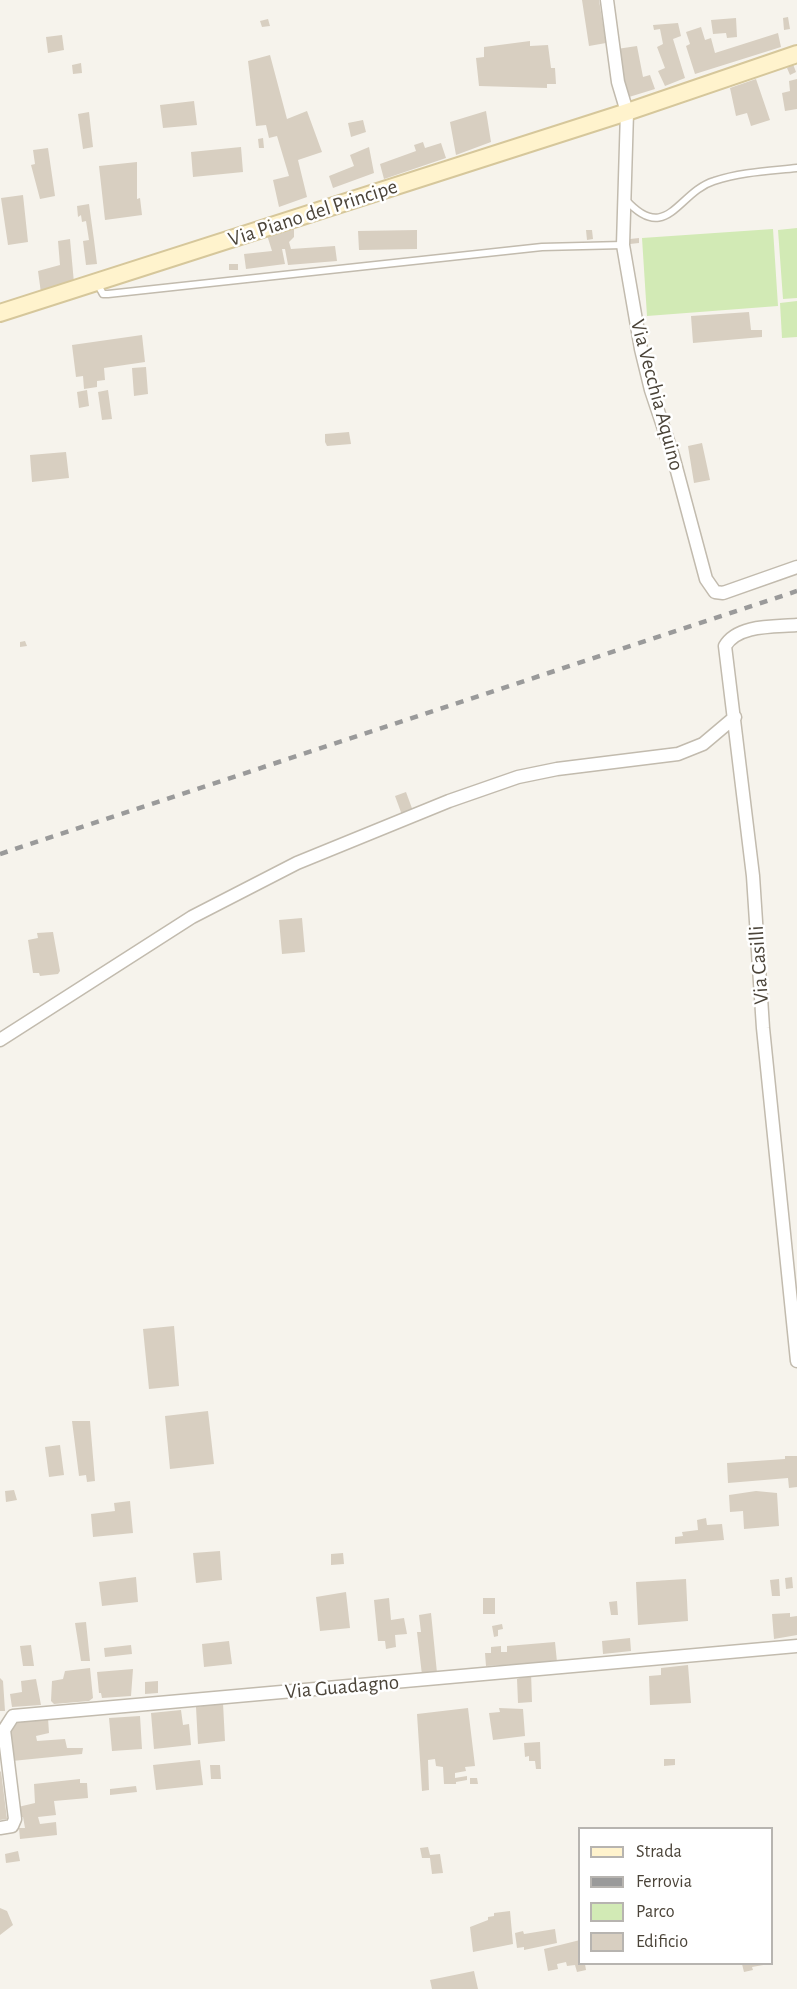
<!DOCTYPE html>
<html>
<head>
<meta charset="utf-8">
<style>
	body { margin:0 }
	#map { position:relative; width:797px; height:1989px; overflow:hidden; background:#f6f3ec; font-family:"Alegreya Sans",sans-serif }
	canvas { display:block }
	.legend { position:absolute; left:578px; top:1827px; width:195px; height:138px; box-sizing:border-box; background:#fff; border:2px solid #b7b4b0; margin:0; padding:8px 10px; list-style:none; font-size:18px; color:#4b4439 }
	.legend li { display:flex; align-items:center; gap:12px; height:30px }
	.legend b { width:30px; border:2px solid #b7b4b0 }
</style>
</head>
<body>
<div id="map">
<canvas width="797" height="1989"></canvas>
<ul class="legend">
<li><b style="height:8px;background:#fff3cd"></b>Strada</li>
<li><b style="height:8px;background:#9a9a9a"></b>Ferrovia</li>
<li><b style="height:16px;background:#d2eab5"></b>Parco</li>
<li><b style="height:16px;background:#d8cfc1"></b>Edificio</li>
</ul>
</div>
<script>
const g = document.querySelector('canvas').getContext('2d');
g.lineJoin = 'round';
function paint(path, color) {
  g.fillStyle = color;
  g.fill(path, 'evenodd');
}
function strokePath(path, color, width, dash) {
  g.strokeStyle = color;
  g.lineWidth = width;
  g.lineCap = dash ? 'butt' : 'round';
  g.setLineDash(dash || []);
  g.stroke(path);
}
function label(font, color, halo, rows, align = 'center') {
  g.font = font + ' "Alegreya Sans",sans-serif';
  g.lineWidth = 5;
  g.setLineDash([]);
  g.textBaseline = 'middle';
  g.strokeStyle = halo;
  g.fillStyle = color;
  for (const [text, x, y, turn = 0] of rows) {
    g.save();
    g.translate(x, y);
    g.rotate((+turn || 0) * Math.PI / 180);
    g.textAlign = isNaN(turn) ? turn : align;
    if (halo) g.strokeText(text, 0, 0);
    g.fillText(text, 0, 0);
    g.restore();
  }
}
const green = new Path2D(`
	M797,228V298L783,299L778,230Z
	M773,229L778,306L647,316L642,238Z
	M797,301V337L782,338L780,303Z`);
const building = new Path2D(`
	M582,0H599L606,43L589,46Z
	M788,17L790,29L784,30L783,18Z
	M736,18L737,37L727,38L726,33L713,34L711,20Z
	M268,19L270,26L262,27L260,21Z
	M678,23L681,36L673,39L685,78L665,86L658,71L665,68L657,47L663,44L660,29L654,30L653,25Z
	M701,27L705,40L711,38L715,53L778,33L781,47L695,74L686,46L690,44L686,32Z
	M62,35L64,50L48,53L46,37Z
	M530,41V46L548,45L551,68H555L556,84H547V88L479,86L476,58L484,57V47Z
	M637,46L643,77L650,75L655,89L629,97L623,82L617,49Z
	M270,55L287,119L307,111L322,152L298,160L307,197L279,207L273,180L289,176L277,136L269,138L266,125L256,126L248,61Z
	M81,63L82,73L73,74L72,65Z
	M793,64L796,72L790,75L787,68Z
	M756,79L770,120L751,126L747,113L736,116L730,88Z
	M797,79V109L785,111L782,93L790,91L789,81Z
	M194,101L197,125L163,128L160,105Z
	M486,111L491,142L456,155L450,122Z
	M89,112L93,147L83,149L78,114Z
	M363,120L366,132L351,137L348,123Z
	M263,138L264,148H259L258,139Z
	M423,142L425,148L441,143L446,158L384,179L380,164L416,151L414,145Z
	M241,147L243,172L193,177L191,152Z
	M369,147L374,173L333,188L329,176L354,166L350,155Z
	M48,148L55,196L40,199L31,165L35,164L33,150Z
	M137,162V199L140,198L142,215L105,220L99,166Z
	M23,195L28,242L8,245L1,198Z
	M89,204L94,240L97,264L86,265L83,241L89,240L86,221L82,222L81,215L78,217L77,206Z
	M294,226V237L289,242L291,249L335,246L337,261L288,265L285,249H282L285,264L246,269L244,254L272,251L267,235Z
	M417,230V249L359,250L358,231Z
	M586,230H592L593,239L587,240Z
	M639,238V243L630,244V239Z
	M70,239L74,283L41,293L38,271L60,265L58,241Z
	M229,264H238V270H229Z
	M749,312L751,330H762V337L693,343L691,316Z
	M142,335L145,362L104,368L105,380L97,381V387L84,389L83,376L76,377L72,345Z
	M146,367L148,394L134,396L132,368Z
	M87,390L89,406L79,408L77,392Z
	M108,390L112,419L102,420L98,392Z
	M349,432L351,444L327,446L325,442V434Z
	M702,443L710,480L694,483L688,446Z
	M66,452L69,478L32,482L30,455Z
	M25,641L27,646L20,647V642Z
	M406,792L413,811L402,815L395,796Z
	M302,918L305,952L282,954L279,920Z
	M53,932L60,971L58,974L40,976L39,973H33L28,940L38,938L37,933Z
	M174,1326L179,1386L149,1389L143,1329Z
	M208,1411L214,1464L170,1469L165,1416Z
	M72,1421H90L95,1481L87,1482L86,1475L79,1476Z
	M60,1445L64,1475L49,1477L45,1447Z
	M785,1456H797V1487L789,1488L788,1478L728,1483L727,1463L785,1459Z
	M14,1490L17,1500L6,1502L5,1491Z
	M756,1491L777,1493L779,1526L744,1529L743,1511L730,1512L729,1495Z
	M130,1501L133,1533L93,1537L91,1514L115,1511L114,1503Z
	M706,1518L707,1525L722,1524L724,1540L675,1544V1537L683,1536L682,1532L698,1530L697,1520Z
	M220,1551L222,1580L196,1583L193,1553Z
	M343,1553L344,1564L331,1565V1554Z
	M136,1577L138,1602L102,1606L99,1582Z
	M792,1577L793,1588L786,1589L785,1578Z
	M686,1579L688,1621L638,1625L636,1582Z
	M779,1579L780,1596H772L770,1580Z
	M346,1592L350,1628L320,1631L316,1597Z
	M389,1598L391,1620L404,1618L407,1634L395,1635L396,1647L386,1649L385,1641H378L374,1600Z
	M483,1598H495V1614H483Z
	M617,1601L618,1615H611L609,1602Z
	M431,1613L437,1673L422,1675L417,1632H421L419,1615Z
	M790,1613V1617L797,1616V1635L774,1639L772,1614Z
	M86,1622L90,1661H81L75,1623Z
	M502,1624L503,1629L498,1630V1636L494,1637L492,1626Z
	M630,1638L631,1651L603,1654L602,1641Z
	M229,1641L232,1664L204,1667L202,1644Z
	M555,1642L557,1662L486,1666L485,1653H491V1647L501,1646V1652H507V1646Z
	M31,1645L34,1666H23L20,1646Z
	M131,1645L132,1654L105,1657L104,1648Z
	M688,1665L691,1703L650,1705L649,1676L661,1675V1668Z
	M90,1668L93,1698L89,1701L54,1704L51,1701L52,1681L63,1679L65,1671Z
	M133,1669L131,1696L102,1698L101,1693H99L97,1672Z
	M531,1672L532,1702L518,1703L517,1679L520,1678V1673Z
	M0,1678L3,1681L5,1711H0Z
	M36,1679L41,1705L12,1707L10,1694L22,1692L21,1681Z
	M158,1681V1693L145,1694V1682Z
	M223,1703L225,1741L198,1744L196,1707Z
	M468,1708L475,1766L465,1767L466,1771L455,1773V1778L467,1776V1780L456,1782V1784H444L443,1767L436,1766L435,1759L428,1760L429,1790L422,1791L417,1714Z
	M499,1708L523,1709L525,1736L493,1740L489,1713L500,1712Z
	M181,1710L183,1725L189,1724L191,1745L154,1749L151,1713Z
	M140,1716L142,1749L112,1751L109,1718Z
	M48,1718L49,1733L36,1736L37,1741L65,1739L67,1748H83L82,1754L12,1761L9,1724Z
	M540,1742L541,1769H536L535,1761H529V1756L525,1757L524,1743Z
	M664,1759H675V1765L664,1766Z
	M200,1760L203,1785L156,1790L153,1765Z
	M210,1765H220L221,1779H211Z
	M1,1771L7,1819L0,1820V1772Z
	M470,1778H477L478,1784H470Z
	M80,1779V1783H87L88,1798L54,1801L56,1815L38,1817L40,1824L56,1822L57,1835L20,1839L19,1828H25L23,1817L19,1818L18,1807L35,1803L34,1784Z
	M136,1786L137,1792L110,1795V1789Z
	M428,1847L430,1855L440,1854L443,1873L432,1874L430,1858H422L420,1848Z
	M18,1851L20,1861L6,1863L5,1854Z
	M0,1908L7,1911L13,1925L0,1935Z
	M510,1911L513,1944L473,1952L470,1927L488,1920V1917L494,1916V1913Z
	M555,1929L557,1943L524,1950V1947L517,1948L515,1933L523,1931L524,1934Z
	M580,1940V1964H585L586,1970L577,1972L575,1965L567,1966L566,1962L557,1964L558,1969L548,1971L544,1949Z
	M742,1964H769L752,1967L753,1970L744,1972Z
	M474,1971L478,1989H432L430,1980Z`);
const lane = new Path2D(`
	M626,200C667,245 678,192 714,181C741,172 769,171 797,168
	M97,283L103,294H108L542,247L623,245`);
const street = new Path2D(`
	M607,0L618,82L627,112L623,245L641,349L651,390L673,456L706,579L715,592L723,593L797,567
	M797,625C775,627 738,624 725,646L753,876L763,1028L797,1361
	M0,1040L192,917L297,863L449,801L518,777L557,769L678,754L703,744L735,717
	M0,1828L12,1826L15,1819L4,1730L13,1716L797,1646`);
const secondary = new Path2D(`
	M0,313L627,112L797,54`);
const rail = new Path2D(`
	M0,854L797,591`);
const streetNames = [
	["Via Piano del Principe",313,213,-18],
	["Via Vecchia Aquino",657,395,75],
	["Via Casilli",759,965,-94],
	["Via Guadagno",342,1687,-5]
];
paint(green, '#d2eab5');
paint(building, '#d8cfc1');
strokePath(lane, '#c2bbae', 9);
strokePath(street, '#c2bbae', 15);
strokePath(secondary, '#d6c79b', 20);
strokePath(lane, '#fff', 6);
strokePath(street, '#fff', 12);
strokePath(secondary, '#fff3cd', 16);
strokePath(rail, '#9a9a9a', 4.5, [8, 8]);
label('21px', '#4b4439', '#fff', streetNames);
</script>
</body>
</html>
